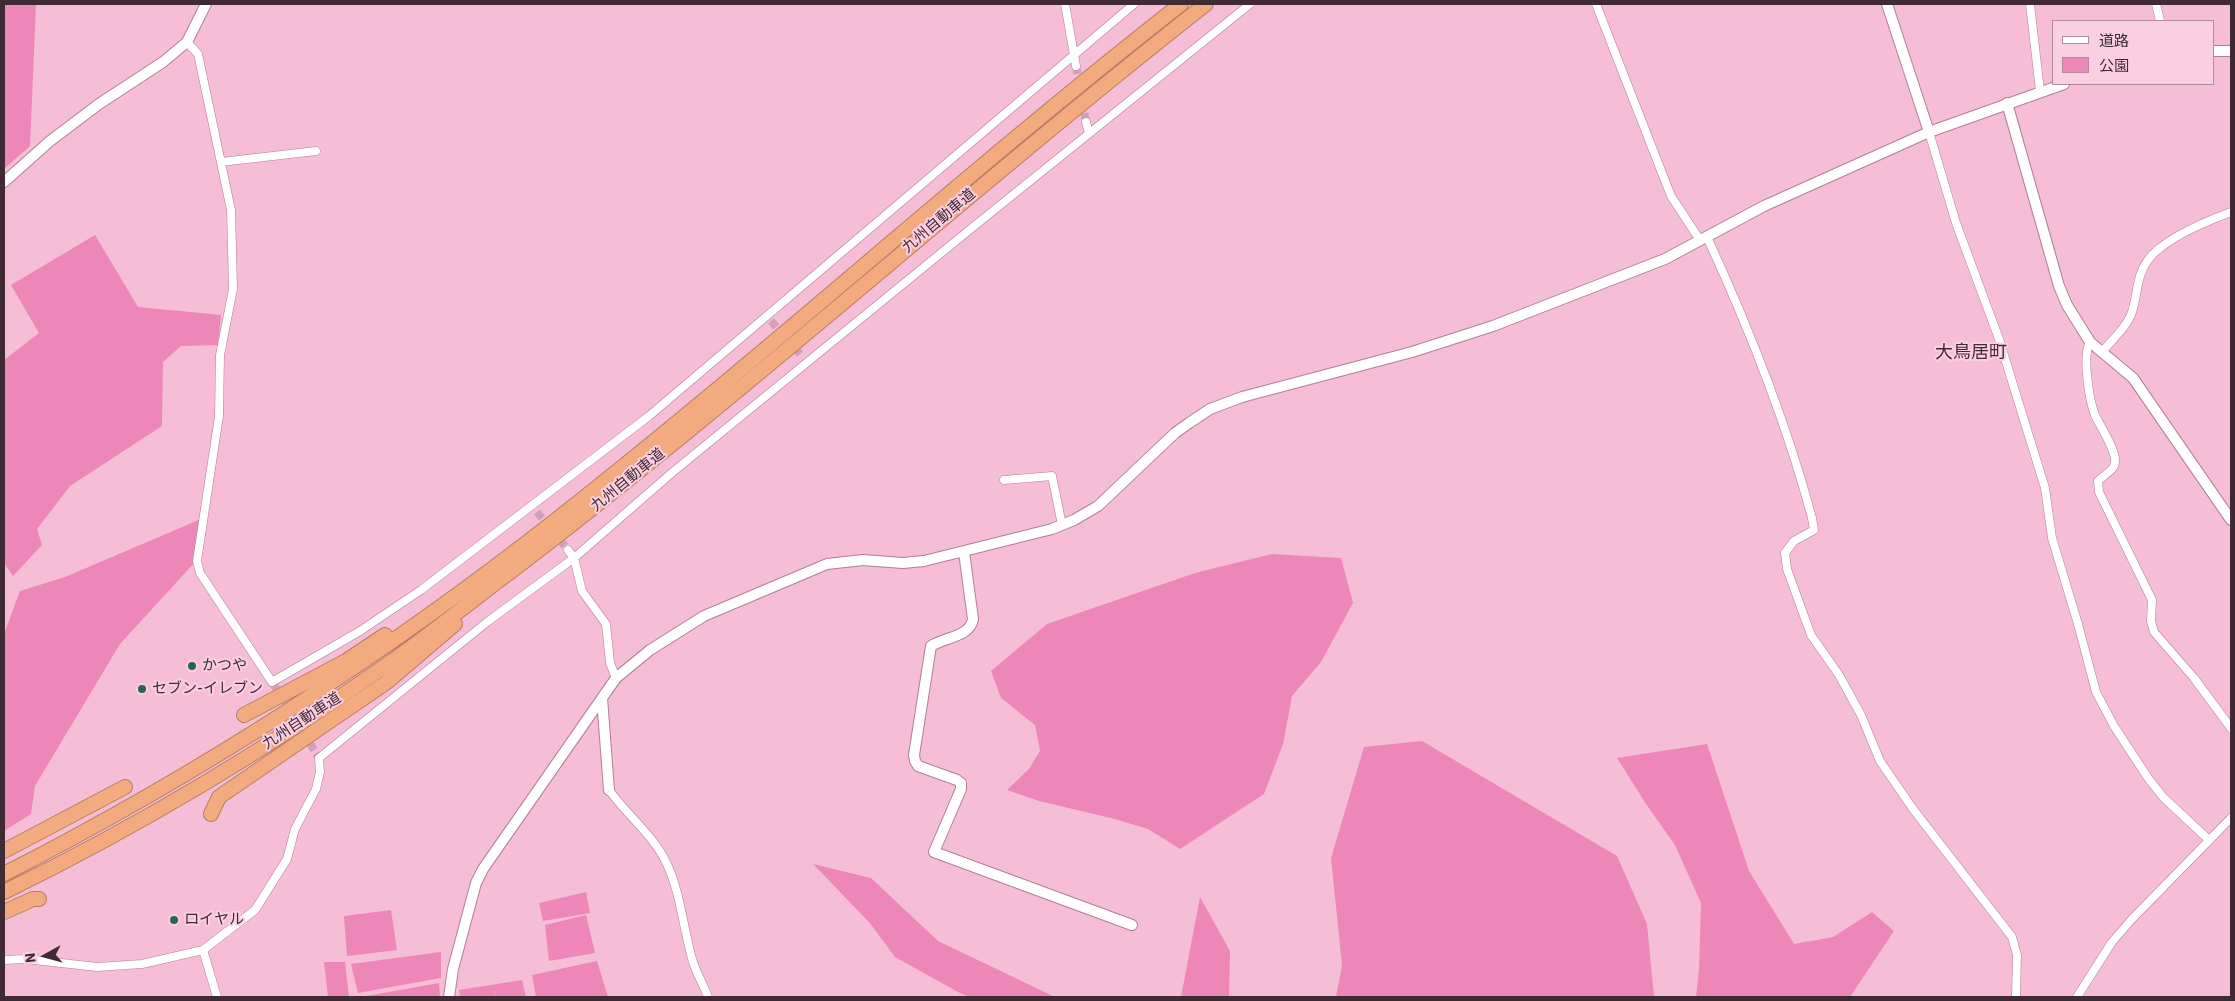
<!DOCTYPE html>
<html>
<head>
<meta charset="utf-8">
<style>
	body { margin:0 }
	#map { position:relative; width:2235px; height:1001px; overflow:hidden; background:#f5bed6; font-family:"IBM Plex Sans","Noto Sans JP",sans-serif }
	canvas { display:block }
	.frame { position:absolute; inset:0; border:5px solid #402b34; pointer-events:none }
	.legend { position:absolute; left:2052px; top:20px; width:162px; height:65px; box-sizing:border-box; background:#fbcfe2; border:1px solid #b08d9c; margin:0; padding:6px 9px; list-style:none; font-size:15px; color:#402b34 }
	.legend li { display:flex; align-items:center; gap:10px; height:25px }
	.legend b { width:25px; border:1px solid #b08d9c }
	.north { position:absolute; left:20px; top:931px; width:50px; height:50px; -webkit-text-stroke:4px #fbcfe2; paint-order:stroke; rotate:263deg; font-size:14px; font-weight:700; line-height:20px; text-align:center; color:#402b34 }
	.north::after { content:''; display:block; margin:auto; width:18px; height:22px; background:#402b34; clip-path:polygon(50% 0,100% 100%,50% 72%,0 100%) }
</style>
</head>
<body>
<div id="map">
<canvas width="2235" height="1001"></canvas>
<div class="frame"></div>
<ul class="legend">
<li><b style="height:6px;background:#fff"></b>道路</li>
<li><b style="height:14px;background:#ec87b7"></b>公園</li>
</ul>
<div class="north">N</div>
</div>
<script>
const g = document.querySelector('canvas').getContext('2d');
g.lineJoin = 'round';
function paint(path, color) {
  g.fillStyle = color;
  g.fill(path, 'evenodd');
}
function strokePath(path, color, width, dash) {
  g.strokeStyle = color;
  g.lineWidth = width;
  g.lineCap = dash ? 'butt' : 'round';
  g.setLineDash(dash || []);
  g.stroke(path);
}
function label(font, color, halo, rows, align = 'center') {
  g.font = font + ' "IBM Plex Sans","Noto Sans JP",sans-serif';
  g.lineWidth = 4;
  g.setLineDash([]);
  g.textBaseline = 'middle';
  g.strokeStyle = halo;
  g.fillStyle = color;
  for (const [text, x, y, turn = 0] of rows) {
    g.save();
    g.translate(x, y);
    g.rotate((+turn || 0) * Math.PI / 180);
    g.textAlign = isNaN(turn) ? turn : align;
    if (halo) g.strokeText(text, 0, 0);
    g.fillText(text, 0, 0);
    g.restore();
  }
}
const green = new Path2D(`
	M4,4H36L30,146L4,169Z
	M95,235L138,307L221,315L218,345L181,346L163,362L162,426L70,486L37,529L42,545L13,576L4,563V360L39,333L11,285Z
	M201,519L196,561L120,644L35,786L31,814L4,831V634L20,591L65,577Z
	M1272,554L1341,558L1353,603L1321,662L1292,696L1283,744L1264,794L1180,849L1148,829L1111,818L1039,801L1007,790L1029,769L1040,751L1035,725L1001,698L991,671L1047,624L1195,573Z
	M1422,741L1617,856L1647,924L1654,997H1336L1342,965L1331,858L1364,747Z
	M1707,744L1749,871L1794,944L1833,937L1872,912L1894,931L1850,997H1696L1699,970L1701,903L1675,845L1646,804L1617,758Z
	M813,864L871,878L938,941L1055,997H969L958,992L895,957L869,922Z
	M586,892L590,913L543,921L539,903Z
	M1200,897L1230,951L1229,997H1181Z
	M391,910L397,950L347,956L344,916Z
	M586,915L595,953L549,961L545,925Z
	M441,952V978L358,993L351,964Z
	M597,961L608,997H536L532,975Z
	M324,962H345L349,997H328Z
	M522,980L526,997H495L494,991V997H460L459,990Z
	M439,983L440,997H361Z`);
const streetTunnel = new Path2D(`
	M1076,66L1086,122
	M771,321L802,356
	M537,512L568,550
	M272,682L319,758`);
const street = new Path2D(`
	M1065,4L1076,66
	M1596,4L1671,196L1700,240
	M2030,4L2040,91
	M2156,4L2160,21
	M187,42L198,54L231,210L233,289L220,355L219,416L197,561L200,573L272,682L360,631L421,590L649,416L1134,4
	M1086,122L1089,133
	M1929,132L1956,223L1999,339L2045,488L2052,538L2078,624L2096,692L2114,726L2148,778L2163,797L2209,840
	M221,162L316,151
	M1707,237C1749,328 1786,421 1812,518L1814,530L1794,541L1785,553L1787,569L1811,635L1839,675L1861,715L1880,761L1913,809L2012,937L2017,955L2016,997
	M2090,342C2082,355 2089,400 2095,415C2100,426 2116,450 2115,461C2115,471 2104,474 2098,481L2099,492L2152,600L2151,621L2154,632L2194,678L2231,728
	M2102,352C2112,340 2127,327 2132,312C2138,294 2136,276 2148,260C2163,239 2207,221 2231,212
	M1004,480L1052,476L1062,525
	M568,550L574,558L582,591L606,624L610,663L616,678
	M609,790C627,815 652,834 666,862C681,893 683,929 693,962C697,974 704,986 708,997
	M203,950L217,997
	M4,960L26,959L97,967L142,964L203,950L255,910L287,859L295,829L316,789L320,772L319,758L487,622L574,558L674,471L973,227L1250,4
	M2077,997L2112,942L2132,919L2231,818`);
const secondary = new Path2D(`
	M1887,4L1929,132
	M2214,51H2231
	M2007,103L2059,286L2067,305L2090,342L2133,378L2231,520
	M4,182L50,141L99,104L163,62L187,42L206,4
	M964,552L973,619C970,637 945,637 931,646L914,755L915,761L918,766L957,780L961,783V789L934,852L1132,925
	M602,698L609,790
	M449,997L453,969L476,883L483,869L616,678L650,650L704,616L827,564L863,560L903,563L924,561L1052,529L1074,520L1098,506L1175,433L1189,423L1210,409L1242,397L1412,352L1493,326L1665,259L1764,206L1929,132L2064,84`);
const highway = new Path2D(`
	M244,715L346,661L385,635
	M211,814L219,797L387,682L455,624
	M4,851L125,787
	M4,874C202,773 387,653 561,516C772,350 970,169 1181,4
	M4,892C139,826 269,748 392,661C435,631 476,597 518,566C753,386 973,187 1206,4
	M4,912L33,899H39`);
const markers = [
	[192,666,5,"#256552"],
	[142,689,5,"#256552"],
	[174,920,5,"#256552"]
];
const streetNames = [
	["九州自動車道",939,221,-40],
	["九州自動車道",628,480,-39],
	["九州自動車道",302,721,-33]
];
const poiNames = [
	["かつや",202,666],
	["セブン-イレブン",152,689],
	["ロイヤル",184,920]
];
const quarterNames = [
	["大鳥居町",1971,353]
];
paint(green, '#ec87b7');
strokePath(streetTunnel, '#d1a1b6', 8, [8, 4]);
strokePath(street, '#b17f95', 9);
strokePath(secondary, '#b17f95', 12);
strokePath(highway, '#b57e65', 16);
strokePath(street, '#fff', 8);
strokePath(secondary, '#fff', 10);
strokePath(highway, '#f4aa7f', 14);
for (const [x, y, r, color] of markers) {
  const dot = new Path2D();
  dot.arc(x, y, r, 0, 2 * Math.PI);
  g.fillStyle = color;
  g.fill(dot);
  strokePath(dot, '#fbcfe2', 2);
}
label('15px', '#402b34', '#fbcfe2', streetNames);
label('15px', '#402b34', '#fbcfe2', poiNames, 'left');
label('18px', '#402b34', '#fbcfe2', quarterNames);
</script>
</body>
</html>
